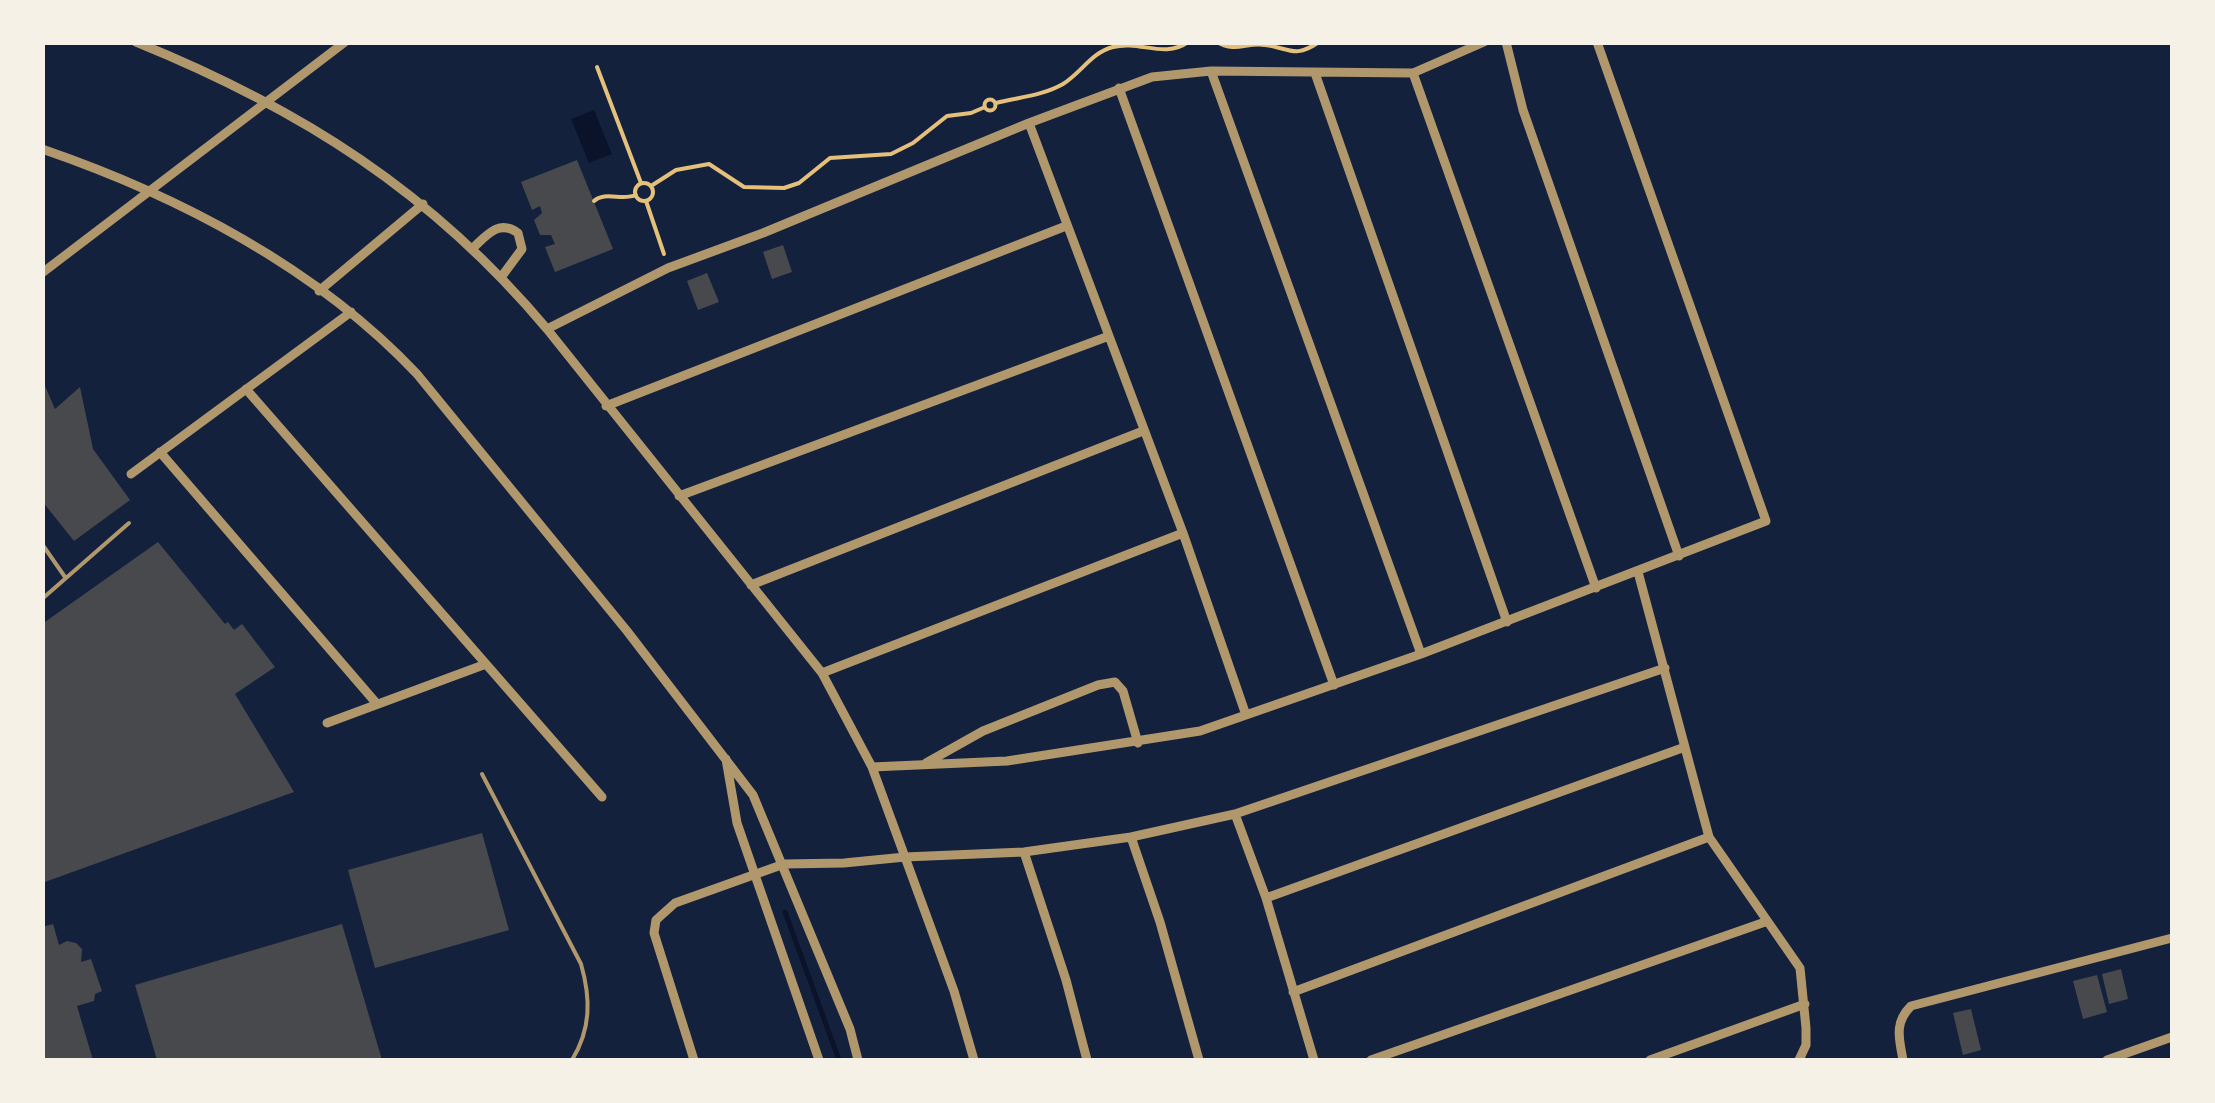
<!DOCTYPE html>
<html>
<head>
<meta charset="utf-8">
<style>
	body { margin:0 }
	#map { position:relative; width:2215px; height:1103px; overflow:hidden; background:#14213d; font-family:"Sofia Sans Condensed",sans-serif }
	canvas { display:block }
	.frame { position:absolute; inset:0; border:45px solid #f6f1e7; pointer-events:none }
</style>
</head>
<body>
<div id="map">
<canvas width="2215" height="1103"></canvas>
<div class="frame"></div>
</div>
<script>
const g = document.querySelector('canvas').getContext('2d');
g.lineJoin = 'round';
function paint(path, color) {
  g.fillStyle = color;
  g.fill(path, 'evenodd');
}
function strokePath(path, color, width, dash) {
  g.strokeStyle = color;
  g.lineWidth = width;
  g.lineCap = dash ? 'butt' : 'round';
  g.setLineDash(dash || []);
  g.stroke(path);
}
const water = new Path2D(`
	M594,110L612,154L589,163L571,119Z`);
const stream = new Path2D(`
	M785,912L839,1060`);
const building = new Path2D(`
	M577,160L613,249L555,272L545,247L555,244L551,235H540L534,220L542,213L540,206L532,210L521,182Z
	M783,245L792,272L772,279L763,252Z
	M707,273L719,302L698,310L687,281Z
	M42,379L55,409L80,387L93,449L130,500L74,541L42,501Z
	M158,542L225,624L228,622L234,630L242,624L275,667L235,694L294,792L42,883V624Z
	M482,833L509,930L375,968L348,870Z
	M53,924L59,945L67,941L76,943L82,949L81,962L91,959L102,991L95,994L94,1001L77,1006L93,1060H42V927Z
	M342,924L382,1060H157L135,985Z
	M2121,969L2128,999L2109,1004L2102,974Z
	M2097,975L2107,1012L2083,1019L2073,981Z
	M1971,1009L1981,1050L1963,1055L1953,1013Z`);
const path = new Path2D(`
	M1217,42C1236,53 1246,42 1265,45C1290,48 1294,59 1319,42
	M597,67L641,183
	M984.5 105a5.5 5.5 0 1 1 11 0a5.5 5.5 0 1 1-11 0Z
	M996,103C1019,97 1042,96 1063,84C1081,73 1092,52 1113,47C1140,40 1164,59 1188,42
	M635 192a9 9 0 1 1 18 0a9 9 0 1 1-18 0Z
	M651,186L676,170L709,164L744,187L784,188L799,183L830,158L891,154L913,143L947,116L971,113L985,107
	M594,201C605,191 622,201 636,195
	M646,201L664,254`);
const service = new Path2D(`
	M42,544L65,577
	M42,599L129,523
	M482,774L581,964C591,999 591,1029 572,1060`);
const minor = new Path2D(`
	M136,42C301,109 432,192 547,329L822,673L872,767L954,991L974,1060
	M1506,42L1523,110L1679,556
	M1211,71L1421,654
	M1315,73L1507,622
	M1413,73L1596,588
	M1119,88L1334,685
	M1029,123L1183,533L1246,715
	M42,149C179,196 317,268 417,374L627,631L753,795L850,1029L858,1060
	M473,248C487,235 499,219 518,233L522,249L502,276
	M42,273L345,42
	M319,291L423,204
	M547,329L668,268L763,233L1029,123L1152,77L1211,71L1413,73L1484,42
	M246,389L602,797
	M606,406L1066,226
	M160,452L377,704
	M131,474L351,312
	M679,496L1109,336
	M1638,572L1709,837L1800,968L1806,1028V1045L1799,1060
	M751,585L1143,431
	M822,673L1183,533
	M327,723L486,664
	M726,759L737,823L819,1060
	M926,763L983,731L1098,685L1115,682L1123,691L1138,743
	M872,767L1007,761L1200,731L1421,654L1766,521L1597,42
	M1235,814L1266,898L1314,1060
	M1131,837L1160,922L1199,1060
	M1024,852L1066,980L1087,1060
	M1266,898L1685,747
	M1293,992L1709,837
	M694,1060L654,933L656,920L675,903L784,864L844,863L905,857L1024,852L1131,837L1235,814L1665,668
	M1371,1060L1765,922
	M1650,1060L1805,1004
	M1903,1060C1899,1038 1894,1023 1911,1006L2172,938
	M2107,1060L2172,1037`);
paint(water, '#0b132b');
strokePath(stream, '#0b132b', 5);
paint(building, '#48494c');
strokePath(path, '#e5c07b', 4);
strokePath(service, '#b1986c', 4);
strokePath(minor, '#b1986c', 9);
</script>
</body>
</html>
